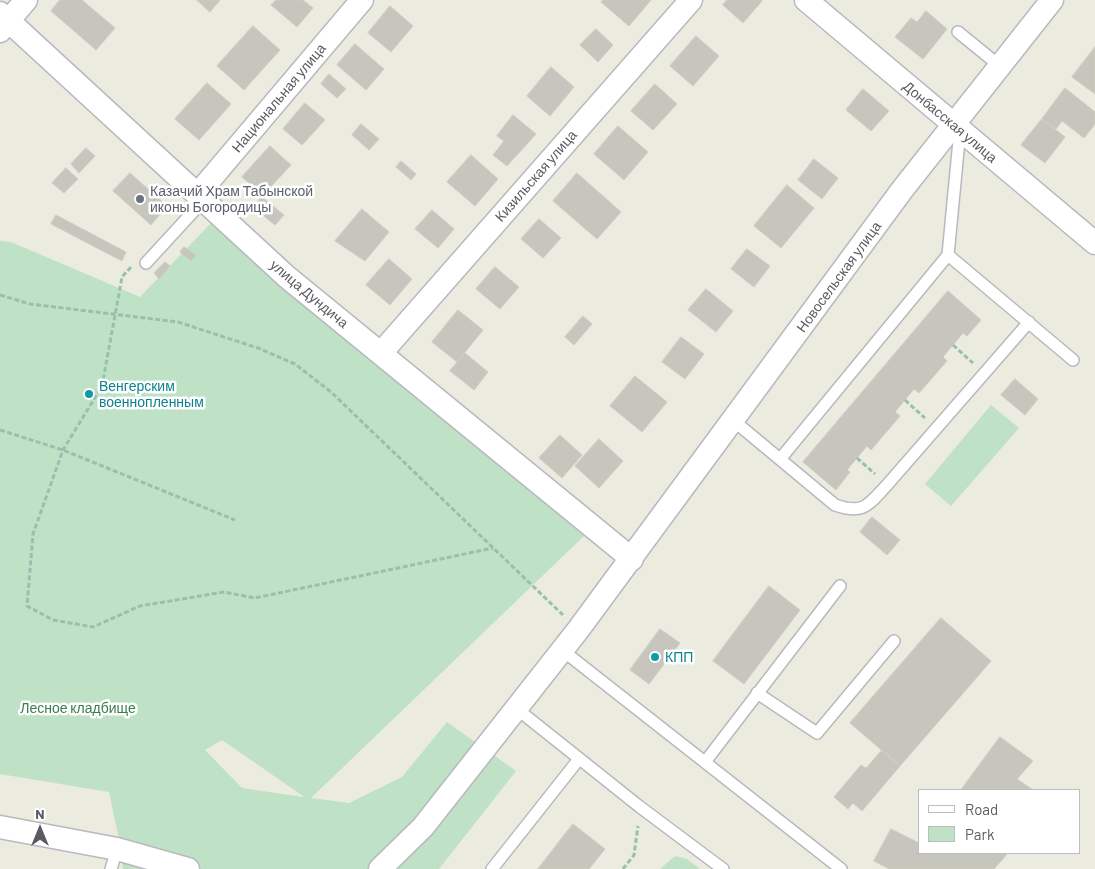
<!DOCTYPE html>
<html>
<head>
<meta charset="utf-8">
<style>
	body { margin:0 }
	#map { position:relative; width:1095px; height:869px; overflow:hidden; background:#ebebe0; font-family:Barlow,sans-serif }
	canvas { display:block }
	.legend { position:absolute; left:918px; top:789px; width:162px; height:65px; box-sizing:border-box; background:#fff; border:1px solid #bdbdbf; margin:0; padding:6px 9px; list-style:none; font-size:15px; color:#595b60 }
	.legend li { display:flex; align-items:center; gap:10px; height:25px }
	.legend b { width:25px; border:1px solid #bdbdbf }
	.north { position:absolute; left:15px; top:804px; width:50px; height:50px; -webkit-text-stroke:4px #fff; paint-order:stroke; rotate:0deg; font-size:14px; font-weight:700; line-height:20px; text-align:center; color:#595b60 }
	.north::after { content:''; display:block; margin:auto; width:18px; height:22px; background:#595b60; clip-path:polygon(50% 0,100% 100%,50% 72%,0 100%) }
</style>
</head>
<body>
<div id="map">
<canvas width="1095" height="869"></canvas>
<ul class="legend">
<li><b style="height:6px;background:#fff"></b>Road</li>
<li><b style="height:14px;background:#bfe1c6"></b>Park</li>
</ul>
<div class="north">N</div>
</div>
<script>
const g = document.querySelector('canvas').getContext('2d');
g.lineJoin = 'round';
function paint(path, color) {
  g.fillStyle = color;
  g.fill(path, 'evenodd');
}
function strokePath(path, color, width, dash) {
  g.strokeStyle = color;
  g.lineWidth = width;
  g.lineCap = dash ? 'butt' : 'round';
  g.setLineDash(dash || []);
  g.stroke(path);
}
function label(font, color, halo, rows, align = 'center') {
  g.font = font + ' Barlow,sans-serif';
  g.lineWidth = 5;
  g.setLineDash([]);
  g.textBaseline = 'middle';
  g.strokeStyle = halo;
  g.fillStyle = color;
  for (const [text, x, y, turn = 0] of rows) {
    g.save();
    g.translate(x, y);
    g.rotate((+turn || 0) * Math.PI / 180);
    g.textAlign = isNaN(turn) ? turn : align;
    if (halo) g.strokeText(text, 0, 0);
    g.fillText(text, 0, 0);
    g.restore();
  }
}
const green = new Path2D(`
	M212,222L584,536L311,798L349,803L402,777L447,722L516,771L439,869H123L120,844L109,792L0,774V241L11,242L140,297ZM222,740L303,796V797L242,788L205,750Z
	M991,405L1019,428L951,506L925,484Z
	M675,856L687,859L700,869H660Z`);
const building = new Path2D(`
	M60,0H82L115,28L96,50L51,11Z
	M197,0H220L210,12Z
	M276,0H303L313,8L297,27L271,5Z
	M603,0H651L629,26L601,2Z
	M727,0H762V1L743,23L723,5Z
	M390,6L413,26L391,52L368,33Z
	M926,11L947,29L923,59L895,37L911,18L917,22Z
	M253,26L280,50L244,90L217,66Z
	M596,29L613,45L598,62L580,45Z
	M696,36L719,56L693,86L670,66Z
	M355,44L384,69L366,90L337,65Z
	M1095,47V94L1072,77Z
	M551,67L574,87L550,116L527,96Z
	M329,74L346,89L337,98L321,84Z
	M207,83L231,104L199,140L175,119Z
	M655,84L677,104L653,130L631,111Z
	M1065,88L1095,112V124L1084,138L1062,121L1056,129L1042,119Z
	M863,89L889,111L871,131L846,110Z
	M305,103L325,120L302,145L283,129Z
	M513,115L536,134L507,166L493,155L504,141L497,136Z
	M1042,119L1065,137L1045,163L1021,145Z
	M361,124L379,139L369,150L352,135Z
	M618,126L648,152L624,180L594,154Z
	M270,146L291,165L263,195L242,177Z
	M86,148L95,156L79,173L71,164Z
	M471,155L498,179L475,206L447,182Z
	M814,159L838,178L822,199L798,180Z
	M401,161L416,174L411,180L396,167Z
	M66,168L78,179L64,193L52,183Z
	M130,173L167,206L151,225L113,191Z
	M577,173L621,212L597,239L553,201Z
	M787,185L814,208L781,248L754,226Z
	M262,197L284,215L275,225L253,207Z
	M362,209L389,232L365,261L335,241Z
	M432,210L454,229L438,248L415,229Z
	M56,215L126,252L122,261L51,224Z
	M539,219L561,238L543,258L521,239Z
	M184,247L196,255L191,261L180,252Z
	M747,249L770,266L754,287L731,269Z
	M389,259L412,279L390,305L366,285Z
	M165,262L170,266L159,279L154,273Z
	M495,267L519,287L500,309L476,289Z
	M706,289L733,311L716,332L688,310Z
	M948,291L981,320L967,336L963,333L943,357L947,361L919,393L914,389L895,412L900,416L871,450L867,446L847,470L850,472L836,490L803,462Z
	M458,310L483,330L457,362L432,342Z
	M583,316L592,324L574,345L565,337Z
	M681,337L704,354L685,379L662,362Z
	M465,353L488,372L474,390L450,371Z
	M635,376L667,402L642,432L610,406Z
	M1015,379L1038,399L1025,415L1001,395Z
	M560,435L582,455L562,478L539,458Z
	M599,439L623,461L599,488L575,466Z
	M872,517L900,540L887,555L860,532Z
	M769,586L800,610L744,684L713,661Z
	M941,618L991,661L900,766L850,723Z
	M660,629L680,643L649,684L630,670Z
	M1000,737L1033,761L1017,779L1033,790H961Z
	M882,750L900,766L862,811L853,803L848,809L834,797L861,765L866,768Z
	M573,824L605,849L589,869H538Z
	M891,829L919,843V853H1008L994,869H889L874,861Z`);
const path = new Path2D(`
	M131,267L122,277L102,386L63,450L33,534L27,606L53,620L93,627L140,606L224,592L255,598L493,548
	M0,295L30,304L178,322L258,348L295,364L331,392L563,615
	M953,345L973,363
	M905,400L925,418
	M0,430L63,450L235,520
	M857,458L875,474
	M623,869L634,855L638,826`);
const service = new Path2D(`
	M958,32L1001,67
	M948,255L1073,360
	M146,263L203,201
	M734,421L835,505C864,515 868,505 887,485L1029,322
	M781,458L948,255L960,130
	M562,650L841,869
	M757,693L817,733L894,641
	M517,709L640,807L723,869
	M705,762L840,586
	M111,869L117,849
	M492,869L579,759`);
const minor = new Path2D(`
	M806,0L1095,243
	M0,13L287,277L632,559
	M0,31L26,0
	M197,195L362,0
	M381,353L691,0
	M0,827L117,849L188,869
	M380,869L423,827L578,630L902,190L1052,0`);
const markers = [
	[140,199,5,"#6b7280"],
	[89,394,5,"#0f9aa8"],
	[655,657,5,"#0f9aa8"]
];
const streetNames = [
	["Национальная улица",279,98,-50],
	["Донбасская улица",950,122,40],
	["Кизильская улица",536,176,-49],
	["Новосельская улица",839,277,-54],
	["улица Дундича",309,294,40]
];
const worshipNames = [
	["Казачий Храм Табынской",150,191],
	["иконы Богородицы",150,207]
];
const cultureNames = [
	["Венгерским",99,386],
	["военнопленным",99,402],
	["КПП",665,657]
];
const parkNames = [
	["Лесное кладбище",78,708]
];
paint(green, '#bfe1c6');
paint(building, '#c6c5be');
strokePath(building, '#cfcdbf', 1);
strokePath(service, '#b8b9be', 14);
strokePath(minor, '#b8b9be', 25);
strokePath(path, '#99c0ac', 3, [5, 2.5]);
strokePath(service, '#fff', 11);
strokePath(minor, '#fff', 22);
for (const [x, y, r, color] of markers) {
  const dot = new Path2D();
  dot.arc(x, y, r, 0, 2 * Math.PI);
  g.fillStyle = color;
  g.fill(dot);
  strokePath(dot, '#fff', 2);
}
label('14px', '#595b60', '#fff', streetNames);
label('14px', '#5b616d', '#fff', worshipNames, 'left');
label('14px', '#0d838f', '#fff', cultureNames, 'left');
label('14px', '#3b7d4c', '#fff', parkNames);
</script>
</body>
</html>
